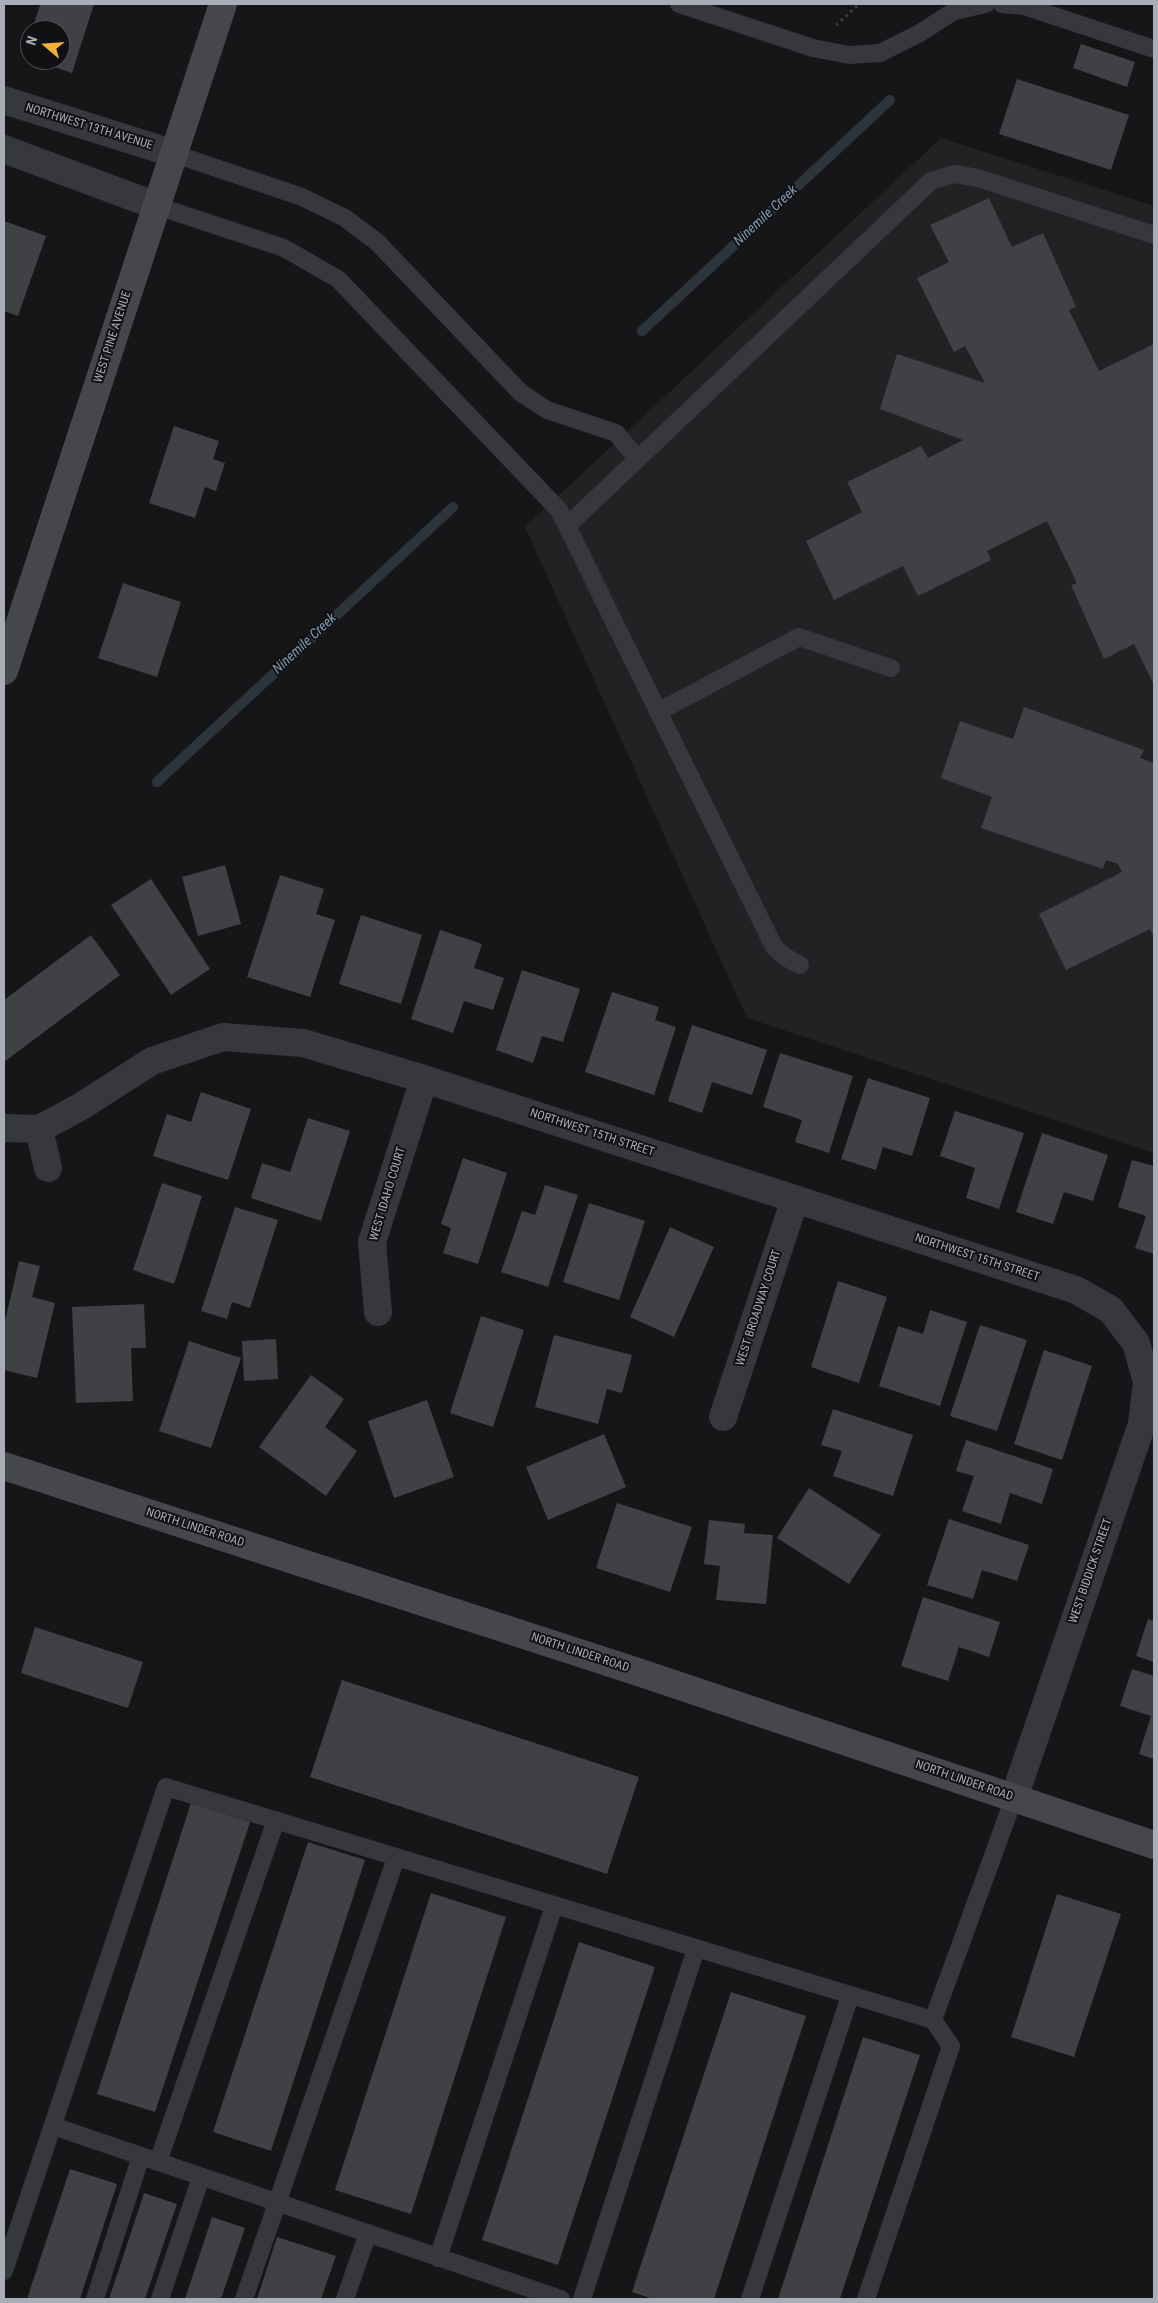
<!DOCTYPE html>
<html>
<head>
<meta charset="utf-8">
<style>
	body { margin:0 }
	#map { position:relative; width:1158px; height:2303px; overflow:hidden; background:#161618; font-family:"Roboto Condensed",sans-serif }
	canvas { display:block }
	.frame { position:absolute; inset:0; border:5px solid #a8adb8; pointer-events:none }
	.north { position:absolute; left:20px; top:20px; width:50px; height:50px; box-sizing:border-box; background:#111113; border:1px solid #4d4f55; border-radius:50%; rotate:288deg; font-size:14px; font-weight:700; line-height:20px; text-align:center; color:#a8adb8 }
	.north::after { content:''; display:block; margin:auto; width:18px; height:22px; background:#f2b134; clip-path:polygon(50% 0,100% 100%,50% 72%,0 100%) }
</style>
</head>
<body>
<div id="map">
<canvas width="1158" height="2303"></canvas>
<div class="frame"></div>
<div class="north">N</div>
</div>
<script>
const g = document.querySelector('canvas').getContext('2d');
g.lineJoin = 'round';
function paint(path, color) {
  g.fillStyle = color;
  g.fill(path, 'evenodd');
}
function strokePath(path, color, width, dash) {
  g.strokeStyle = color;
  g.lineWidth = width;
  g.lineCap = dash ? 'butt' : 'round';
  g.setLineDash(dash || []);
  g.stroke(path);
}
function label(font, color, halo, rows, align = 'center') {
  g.font = font + ' "Roboto Condensed",sans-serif';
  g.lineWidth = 4;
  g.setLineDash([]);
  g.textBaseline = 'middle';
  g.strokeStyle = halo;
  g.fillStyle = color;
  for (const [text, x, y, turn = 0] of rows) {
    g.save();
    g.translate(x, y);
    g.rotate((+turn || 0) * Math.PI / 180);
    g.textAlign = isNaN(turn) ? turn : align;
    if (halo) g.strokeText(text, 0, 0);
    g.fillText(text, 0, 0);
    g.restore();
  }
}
const built = new Path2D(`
	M941,138L1154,206V1153L747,1018L525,527Z`);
const stream = new Path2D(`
	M642,331L890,100
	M157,782L453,507`);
const building = new Path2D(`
	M37,4H94L72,73L34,60H60V30H32L40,5Z
	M30,39V59L24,57Z
	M1081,44L1135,62L1127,87L1073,68Z
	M1017,79L1129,115L1111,170L999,134Z
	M989,198L1012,247L1043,233L1076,307L1069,310L1099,371L1154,344V685L1134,644L1104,659L1071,585L1077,583L1047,521L987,551L991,560L918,596L903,566L834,600L806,541L862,512L847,482L921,446L928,458L963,440L880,409L897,354L985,383L965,346L954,352L917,278L949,262L930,225Z
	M4,221L46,236L18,316L4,311Z
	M174,426L219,441L213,459L225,463L216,491L205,487L195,518L149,503Z
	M123,583L181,602L157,677L98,658Z
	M1024,707L1144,750L1140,758L1154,763V937L1150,929L1066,970L1039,914L1122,872L1118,864L1106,860L1103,869L981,828L992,797L941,778L960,721L1013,739Z
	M225,865L241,924L198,936L182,877Z
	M280,875L324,889L316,914L335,920L310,997L247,977Z
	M151,879L210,969L171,995L111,905Z
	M361,915L422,935L401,1004L339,984Z
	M440,930L482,944L474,968L504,978L493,1010L464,1001L453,1033L411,1019Z
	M91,935L120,975L4,1062V1000Z
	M522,970L580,989L563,1042L542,1036L533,1063L496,1050Z
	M612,992L659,1007L655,1020L676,1027L654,1095L585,1072Z
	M692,1025L767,1050L752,1095L712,1082L702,1113L668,1101Z
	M780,1053L853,1076L829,1153L795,1142L802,1120L763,1107Z
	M868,1078L930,1098L912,1156L883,1147L876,1170L841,1159Z
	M201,1092L251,1109L228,1180L153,1156L167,1114L191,1122Z
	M955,1111L1024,1133L999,1209L966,1198L975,1168L940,1156Z
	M308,1118L350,1131L321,1221L251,1198L262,1163L290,1172Z
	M1042,1133L1108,1155L1093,1201L1064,1192L1053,1224L1016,1212Z
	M463,1158L507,1173L478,1264L443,1253L451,1228L441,1224Z
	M1132,1160L1154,1166V1254L1135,1248L1146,1216L1118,1207Z
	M162,1183L202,1196L174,1284L133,1270Z
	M545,1185L578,1195L548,1287L501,1272L522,1211L535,1215Z
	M589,1203L645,1221L619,1300L563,1282Z
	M235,1207L278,1220L250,1308L232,1302L227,1319L201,1311Z
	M670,1227L714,1247L674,1337L630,1317Z
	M19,1261L40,1266L32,1297L55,1303L37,1378L4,1370V1325Z
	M838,1281L887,1297L859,1383L811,1367Z
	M144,1304L146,1348H131L133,1401L76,1403L72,1307Z
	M930,1310L967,1322L940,1406L879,1386L898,1326L923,1334Z
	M481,1316L524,1330L493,1427L450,1413Z
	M980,1325L1027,1340L997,1431L950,1416Z
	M554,1335L632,1355L622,1393L607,1389L598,1424L535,1407Z
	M276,1339L278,1379L244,1381L242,1341Z
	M189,1341L241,1358L211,1448L159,1431Z
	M1044,1350L1092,1366L1062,1460L1014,1444Z
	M311,1375L344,1399L325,1427L357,1451L326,1496L259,1447Z
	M427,1400L454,1477L394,1498L368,1421Z
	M833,1409L913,1435L893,1496L833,1476L842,1451L821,1445Z
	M604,1434L626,1487L548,1520L526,1467Z
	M966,1440L1053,1469L1042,1504L1010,1493L1001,1524L962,1511L974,1476L956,1471Z
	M809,1488L881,1535L849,1584L777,1538Z
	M617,1503L692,1527L670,1592L596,1568Z
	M949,1519L1029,1545L1017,1581L982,1570L973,1599L927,1585Z
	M709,1520L745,1524L744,1533L773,1535L766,1604L716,1600L720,1566L704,1564Z
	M923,1597L1000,1622L989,1657L959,1647L948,1681L901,1666Z
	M1148,1619L1154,1621V1662L1136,1656Z
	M35,1627L143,1662L128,1708L21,1673Z
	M1132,1669L1154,1676V1759L1139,1754L1151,1716L1120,1706Z
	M342,1680L639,1777L607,1874L310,1777Z
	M191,1803L250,1822L155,2112L97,2094Z
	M308,1842L365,1860L271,2151L213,2132Z
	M431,1893L506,1917L411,2214L335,2190Z
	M1057,1894L1121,1914L1074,2057L1011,2037Z
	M579,1942L655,1967L558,2265L482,2240Z
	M731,1992L806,2016L714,2299H653L632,2292Z
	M863,2037L920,2055L840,2299H778Z
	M70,2169L117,2184L80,2299H27Z
	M144,2193L177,2204L145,2299H109Z
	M212,2217L245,2228L221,2299H185Z
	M277,2237L336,2256L321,2299H257Z`);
const path = new Path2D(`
	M836,25L859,4`);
const lane = new Path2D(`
	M679,4L813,48L849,55L880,53L920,33L954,11L986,4
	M1002,4L1024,6L1154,49
	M175,154L302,197L345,218L377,242L521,393L547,410L616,433L638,459
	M157,206L284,248L338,279L559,510L567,526
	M658,712L799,637L891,668
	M800,965L785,957L774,947L567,526L931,181L954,174L978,178L1154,235
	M53,2126L561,2299
	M158,2162L276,1820
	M438,2258L554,1906
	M4,2271L166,1787L933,2020L1014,1798
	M95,2299L141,2156
	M160,2299L201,2177
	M244,2299L396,1858
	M345,2299L368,2233
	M582,2299L696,1949
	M750,2299L850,1996
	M866,2299L951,2046L933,2020`);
const street = new Path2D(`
	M4,100L175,154
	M4,149L157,206
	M4,1128L39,1129L80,1107L152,1061L223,1037L303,1043L424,1079L1076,1290L1111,1310L1136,1343L1147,1382L1142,1424L1014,1798
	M39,1129L48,1168
	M378,1312L372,1242L424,1079
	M723,1417L795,1199`);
const secondary = new Path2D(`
	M4,671L223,4
	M4,1466L638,1672L1154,1845`);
const streetNames = [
	["NORTHWEST 13TH AVENUE",89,127,17],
	["WEST PINE AVENUE",113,337,-72],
	["NORTHWEST 15TH STREET",592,1133,18],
	["WEST IDAHO COURT",388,1194,-73],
	["NORTHWEST 15TH STREET",977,1258,18],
	["WEST BROADWAY COURT",759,1308,-72],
	["NORTH LINDER ROAD",195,1528,18],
	["WEST BIDDICK STREET",1091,1571,-71],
	["NORTH LINDER ROAD",580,1653,18],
	["NORTH LINDER ROAD",964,1781,19]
];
const waterNames = [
	["Ninemile Creek",766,216,-43],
	["Ninemile Creek",305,644,-43]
];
paint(built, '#222225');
strokePath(stream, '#2c353c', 10);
paint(building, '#404145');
strokePath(path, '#3d3f44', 3, [2.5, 4]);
strokePath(lane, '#37383d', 18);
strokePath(street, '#37383d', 28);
strokePath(secondary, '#45474d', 28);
label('12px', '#a8adb8', '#111113', streetNames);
label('italic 14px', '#7f9bb3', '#111113', waterNames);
</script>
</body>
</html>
